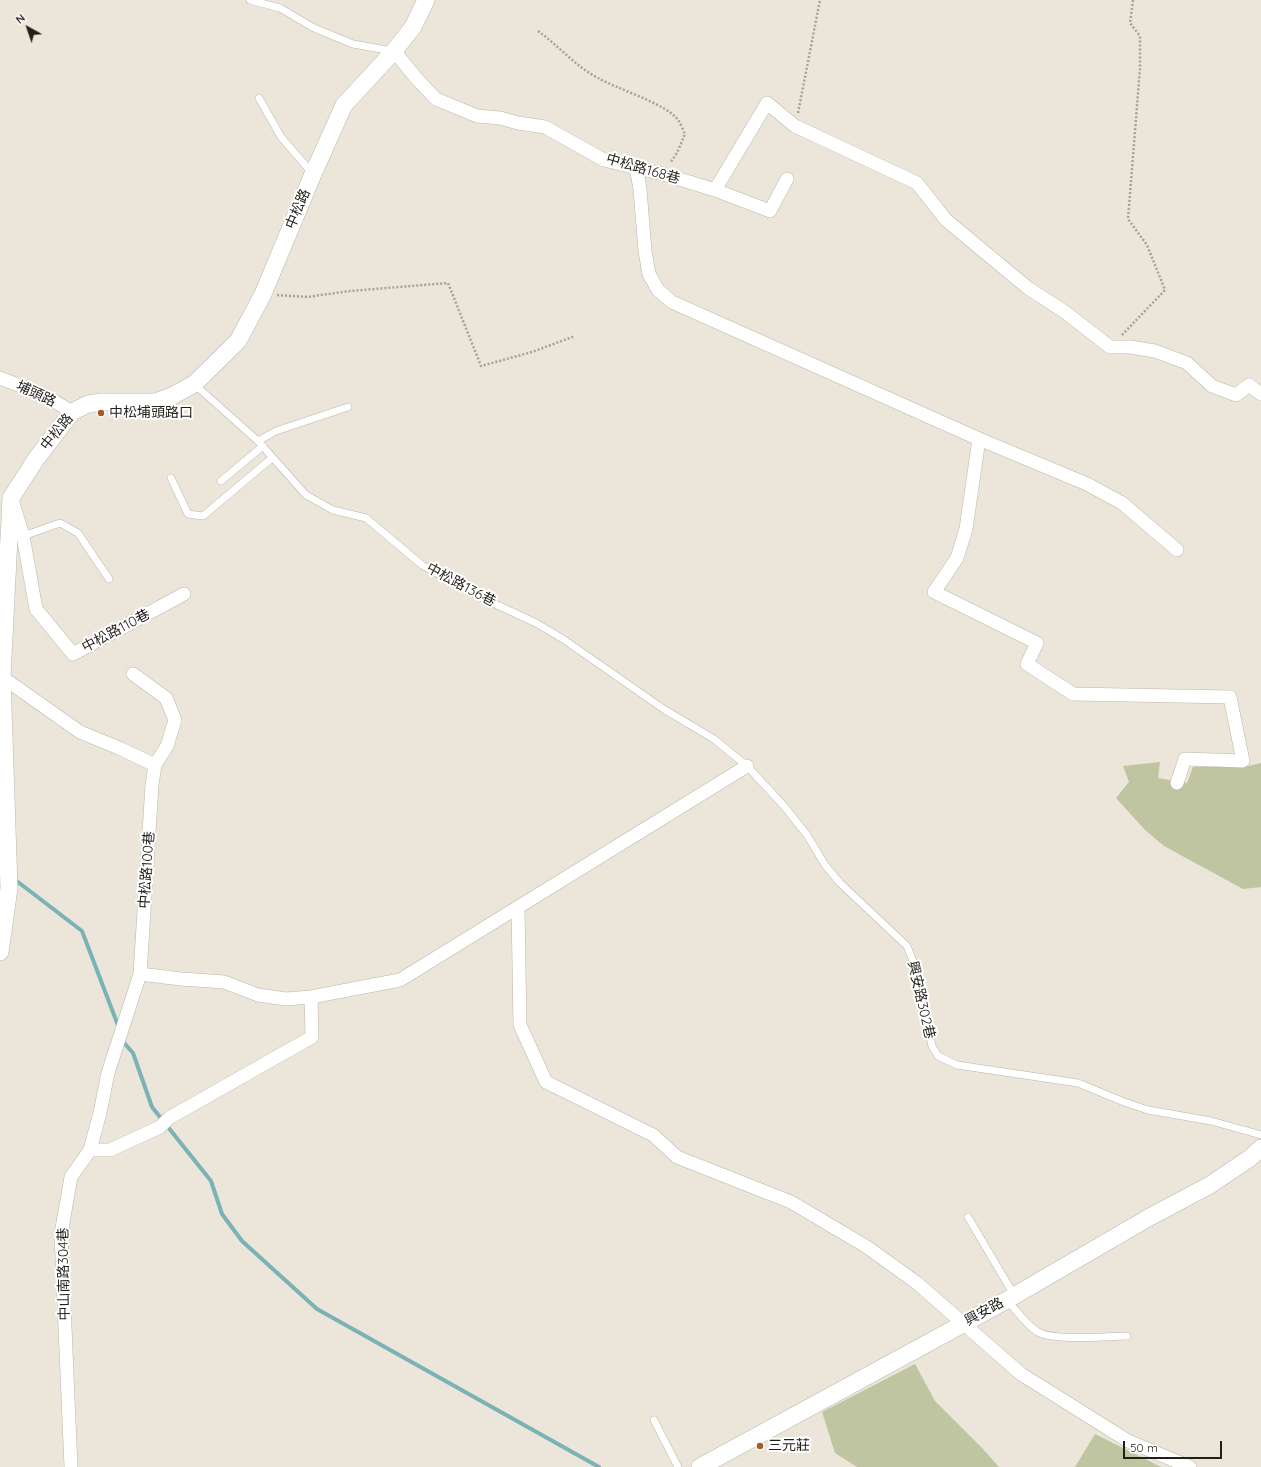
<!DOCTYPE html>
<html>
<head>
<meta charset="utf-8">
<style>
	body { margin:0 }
	#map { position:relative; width:1261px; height:1467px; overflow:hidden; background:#ece5da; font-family:Quicksand,sans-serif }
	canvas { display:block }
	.north { position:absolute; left:8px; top:8px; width:40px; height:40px; -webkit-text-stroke:3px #fff; paint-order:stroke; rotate:320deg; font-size:11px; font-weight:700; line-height:16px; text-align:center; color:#211f1a }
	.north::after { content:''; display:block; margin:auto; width:14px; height:18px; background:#211f1a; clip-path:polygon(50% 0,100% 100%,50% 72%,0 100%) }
	.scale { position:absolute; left:1123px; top:1441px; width:99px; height:18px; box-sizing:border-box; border:2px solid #211f1a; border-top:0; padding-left:5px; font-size:12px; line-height:14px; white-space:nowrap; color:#211f1a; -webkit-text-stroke:3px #fff; paint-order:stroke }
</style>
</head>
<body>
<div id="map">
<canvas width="1261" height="1467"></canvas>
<div class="north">N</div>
<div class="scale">50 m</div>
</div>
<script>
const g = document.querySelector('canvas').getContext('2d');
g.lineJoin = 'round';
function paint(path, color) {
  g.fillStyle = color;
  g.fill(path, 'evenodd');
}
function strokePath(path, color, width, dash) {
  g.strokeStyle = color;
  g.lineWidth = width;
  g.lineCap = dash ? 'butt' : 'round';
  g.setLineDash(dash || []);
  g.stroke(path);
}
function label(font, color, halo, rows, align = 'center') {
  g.font = font + ' Quicksand,"Noto Sans TC",sans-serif';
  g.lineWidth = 4;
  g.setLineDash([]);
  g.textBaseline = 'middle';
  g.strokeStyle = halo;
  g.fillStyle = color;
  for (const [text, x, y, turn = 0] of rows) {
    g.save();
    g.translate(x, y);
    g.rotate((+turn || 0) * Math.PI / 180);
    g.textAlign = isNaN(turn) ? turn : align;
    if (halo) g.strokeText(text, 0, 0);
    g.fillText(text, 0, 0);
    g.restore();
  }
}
const green = new Path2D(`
	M1160,762L1158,778L1187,783L1193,767L1249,766L1261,763V887L1243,889L1164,846L1145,830L1116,798L1129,782L1123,766Z
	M915,1364L935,1401L983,1449L999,1467H857L835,1453L822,1412Z
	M1095,1434L1161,1467H1075Z`);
const stream = new Path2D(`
	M12,883L18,882L82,931L119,1028
	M123,1040L125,1044L133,1053L152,1107L211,1181L222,1214L242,1241L317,1309L599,1467`);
const path = new Path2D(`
	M538,31C559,46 575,66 598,78C617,89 667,104 678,120C681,124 683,130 685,134L677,153L670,163
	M798,113L820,0
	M277,295L307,297L350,291L448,283L481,366L532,352L575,336
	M1122,335L1165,290L1147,245L1128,219L1140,68V36L1130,23L1133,0`);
const service = new Path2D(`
	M250,0L280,8L314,28L353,44L392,51
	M259,98L281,137L313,174
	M194,384L258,441L306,495L333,510L366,518L422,565L478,596L536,623L563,639L665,710L714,739L747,766L784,806L807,835L825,865L840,883L907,946L915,966L932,1046L938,1056L957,1065L1078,1083L1124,1102L1148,1110L1211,1121L1261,1135
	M258,441L276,431L348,407
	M171,478L188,514L203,516L272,458
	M221,481L263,446
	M23,536L60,523L78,533L109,579
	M968,1217L1014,1295
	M1007,1300C1016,1310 1029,1328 1040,1333C1058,1341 1106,1336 1127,1336
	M654,1420L678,1467`);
const minor = new Path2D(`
	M394,51L417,79L436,99L477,116L500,118L518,123L545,127L604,160L663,174L715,190L767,103L795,126L917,183L946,220L1028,288L1065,312L1110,347H1130L1155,351L1187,363L1212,386L1236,395L1249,385L1261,394
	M636,167L640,189L645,251L649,274L658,290L672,302L979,439L1087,484L1122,503L1177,550
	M715,190L770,211L787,179
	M0,378L44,395L72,412
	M979,439L966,529L957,558L934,592L1037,643L1027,664L1073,694L1230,697L1243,761L1185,759L1177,783
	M13,503L23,536L36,609L73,654L184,594
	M133,674L166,698L175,720L167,746L155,765
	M2,677L80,732L119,748L155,765L152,785L140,974L108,1073L100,1113L90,1150L71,1177L61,1234L71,1467
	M518,907L520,1025L546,1082L653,1135L677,1157L791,1202L867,1247L917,1283L1021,1374L1128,1441L1190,1467
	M140,974L181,979L224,982L258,995L286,999L311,997L400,980L747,766
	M90,1150H110L160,1127L169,1118L312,1037L311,997`);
const tertiary = new Path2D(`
	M0,952L9,888L2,677L11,498L36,459L72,412L88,404L101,402H155L172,396L194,384L238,341L263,294L313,174L344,105L394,51L413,27L426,0
	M700,1467L1007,1300L1148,1218L1210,1185L1250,1158L1261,1148`);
const markers = [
	[101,413,4,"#a05c2c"],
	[760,1446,4,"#a05c2c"]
];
const streetNames = [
	["中松路168巷",643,169,16],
	["中松路",298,209,-67],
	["埔頭路",36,394,25],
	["中松路",57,432,-51],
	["中松路136巷",461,585,28],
	["中松路110巷",116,631,-28],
	["中松路100巷",147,870,-86],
	["興安路302巷",921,1000,77],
	["中山南路304巷",64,1274,-91],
	["興安路",984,1312,-29]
];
const poiNames = [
	["中松埔頭路口",109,413],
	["三元莊",768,1446]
];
paint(green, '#bfc5a0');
strokePath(stream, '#7bb2b5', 4);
strokePath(service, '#bcb6ab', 8);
strokePath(minor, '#bcb6ab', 14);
strokePath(tertiary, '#bcb6ab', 18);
strokePath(path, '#a7a198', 2.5, [2, 2]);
strokePath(service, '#fff', 7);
strokePath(minor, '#fff', 13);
strokePath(tertiary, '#fff', 17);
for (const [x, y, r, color] of markers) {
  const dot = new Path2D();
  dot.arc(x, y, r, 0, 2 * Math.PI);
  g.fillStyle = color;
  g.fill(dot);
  strokePath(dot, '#fff', 1.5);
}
label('14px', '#211f1a', '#fff', streetNames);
label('14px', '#211f1a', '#fff', poiNames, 'left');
</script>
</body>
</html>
